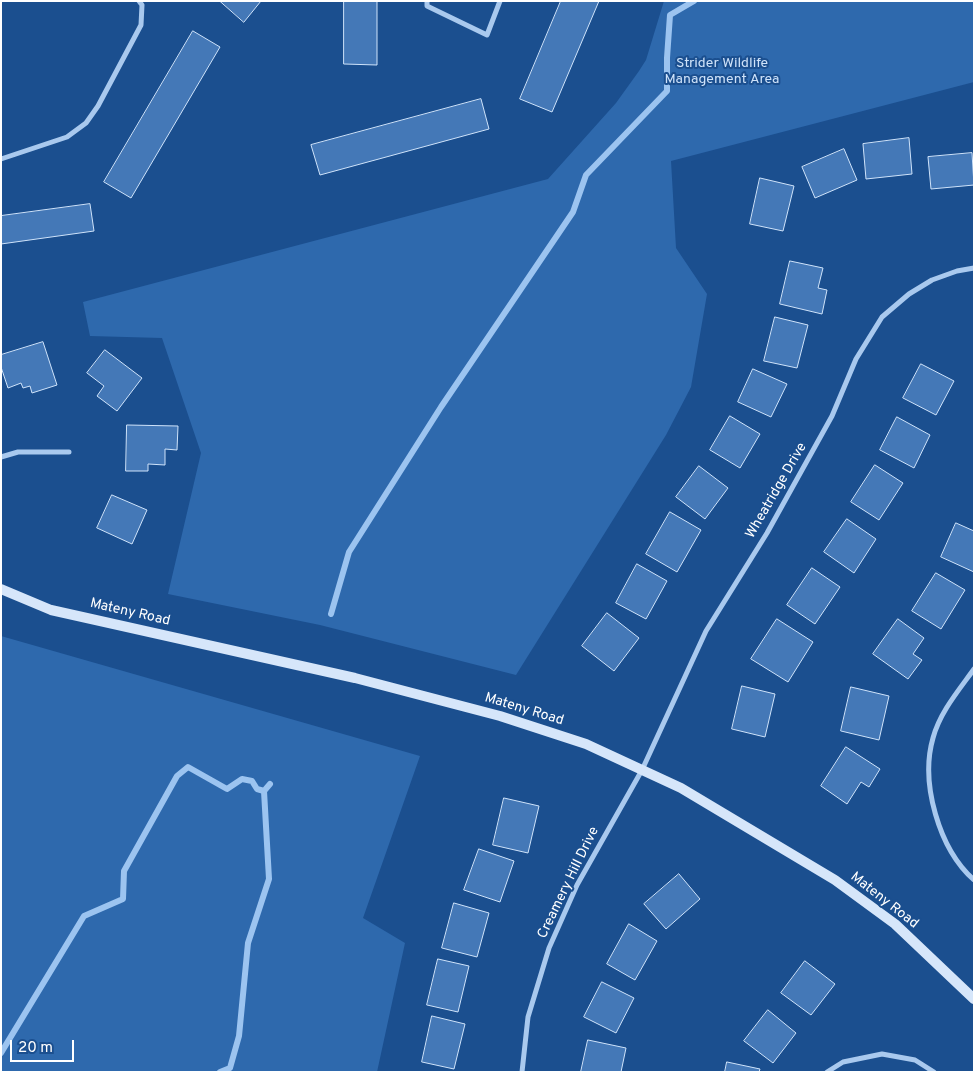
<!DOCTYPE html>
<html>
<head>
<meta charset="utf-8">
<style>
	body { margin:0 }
	#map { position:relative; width:975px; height:1073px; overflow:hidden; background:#1b4f8f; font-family:Overpass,sans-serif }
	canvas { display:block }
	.frame { position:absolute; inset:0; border:2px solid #fff; pointer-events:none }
	.scale { position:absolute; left:10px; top:1040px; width:64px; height:22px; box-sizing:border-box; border:2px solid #fff; border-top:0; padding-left:6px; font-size:15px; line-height:18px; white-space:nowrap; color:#fff; -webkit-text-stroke:4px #1b4f8f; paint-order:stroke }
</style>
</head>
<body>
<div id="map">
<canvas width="975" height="1073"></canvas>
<div class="frame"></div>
<div class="scale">20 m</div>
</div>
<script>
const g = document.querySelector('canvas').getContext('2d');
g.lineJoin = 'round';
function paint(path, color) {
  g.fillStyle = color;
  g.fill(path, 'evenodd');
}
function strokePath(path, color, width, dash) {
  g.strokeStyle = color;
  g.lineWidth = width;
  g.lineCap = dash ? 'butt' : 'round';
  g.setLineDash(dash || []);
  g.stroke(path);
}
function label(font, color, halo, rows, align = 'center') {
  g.font = font + ' Overpass,sans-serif';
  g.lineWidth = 4;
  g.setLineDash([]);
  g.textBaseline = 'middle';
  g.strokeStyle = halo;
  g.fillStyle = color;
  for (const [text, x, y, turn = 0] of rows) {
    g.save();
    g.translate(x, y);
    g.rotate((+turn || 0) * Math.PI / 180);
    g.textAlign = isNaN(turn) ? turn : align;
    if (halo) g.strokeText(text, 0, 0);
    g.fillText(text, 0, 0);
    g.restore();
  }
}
const green = new Path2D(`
	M664,1H974V82L671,161L676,248L707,294L691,387L666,435L516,675L320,625L168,594L201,453L162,338L90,336L83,302L548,179L616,103L639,71L646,60Z
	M1,636L420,756L363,918L405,943L377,1072H1Z`);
const stream = new Path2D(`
	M331,614L349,552L441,407L573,212L586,175L667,91V58L670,15L694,1
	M1,1053L84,916L123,899L124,871L177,776L188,767L227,789L242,779L252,781L257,789L264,791
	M220,1072L230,1068L239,1036L248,943L269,879L264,791L270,784`);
const building = new Path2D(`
	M220,1H261L244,22Z
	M344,1H377V65L344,64Z
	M561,1H599L552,112L520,99Z
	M193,31L220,47L131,198L104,182Z
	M481,99L489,129L320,175L311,145Z
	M909,138L912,174L866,179L863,144Z
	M844,149L857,180L815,198L802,167Z
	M972,153L974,185L931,189L928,157Z
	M760,178L794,186L783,231L750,224Z
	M90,204L94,231L1,244V216Z
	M790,261L823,268L818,288L827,290L822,314L780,304Z
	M775,317L808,325L797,368L764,361Z
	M43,342L57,385L32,393L30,386L23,388L21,383L8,388L1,367V355Z
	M105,350L142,378L117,411L97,396L104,386L87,373Z
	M921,364L954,381L936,415L903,398Z
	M753,369L787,384L771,417L738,402Z
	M730,416L760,434L740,468L710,450Z
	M897,417L930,435L914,468L880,450Z
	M127,425L178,426L177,450L165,449V465L148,464V471H126Z
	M875,465L903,483L879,520L851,502Z
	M699,466L728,488L705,519L676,497Z
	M112,495L147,510L132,544L97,528Z
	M670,512L701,530L677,572L646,554Z
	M847,519L876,539L854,573L824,552Z
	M956,523L974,531V572L941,557Z
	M637,564L667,581L646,619L616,603Z
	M812,568L840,587L815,624L787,605Z
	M936,573L965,590L941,629L912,611Z
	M607,613L639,638L614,671L582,646Z
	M777,619L813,642L788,682L751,659Z
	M898,619L924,638L913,654L922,660L908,679L873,654Z
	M742,686L775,694L765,737L732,729Z
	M851,687L889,696L879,740L841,731Z
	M846,747L880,769L869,787L861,782L847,804L821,786Z
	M504,798L539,806L528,853L493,845Z
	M479,849L514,861L500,902L464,890Z
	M679,874L700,899L666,929L644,904Z
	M454,903L489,913L477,957L442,948Z
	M629,924L657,941L635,980L607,964Z
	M438,959L469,966L458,1012L427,1005Z
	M805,961L835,984L811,1015L781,993Z
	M602,982L634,998L616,1033L584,1017Z
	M768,1010L796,1033L773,1063L744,1041Z
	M432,1016L465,1024L454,1069L422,1062Z
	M588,1040L626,1048L621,1072H581Z
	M727,1062L760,1069L759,1072H725Z`);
const street = new Path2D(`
	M427,1V6L487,35L500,1
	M1,159L67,137L86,123L98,106L141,25L142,5L139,1
	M1,457L18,452H69
	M974,669C959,690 940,712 933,738C920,783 939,849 974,880
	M522,1072L528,1017L549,948L577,885L642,770L706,631L767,533L832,416L856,359L882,317L909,294L932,280L957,271L974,268
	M827,1072L843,1062L882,1054L915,1060L934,1072`);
const secondary = new Path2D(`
	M1,589L51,610L355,678L500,716L586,744L681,788L835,880L895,924L974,999`);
const parkNames = [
	["Strider Wildlife",722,64],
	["Management Area",722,80]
];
const streetNames = [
	["Wheatridge Drive",777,491,-60],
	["Mateny Road",130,613,13],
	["Mateny Road",524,710,17],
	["Creamery Hill Drive",569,883,-64],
	["Mateny Road",884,901,38]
];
paint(green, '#2e69ad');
strokePath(stream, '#9cc4f0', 6);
paint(building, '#4478b7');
strokePath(building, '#cfe3fa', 1);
strokePath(street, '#a9c9ee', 5);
strokePath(secondary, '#d6e6fa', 10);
label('14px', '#cfe3fa', '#1b4f8f', parkNames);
label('14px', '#fff', '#1b4f8f', streetNames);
</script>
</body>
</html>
